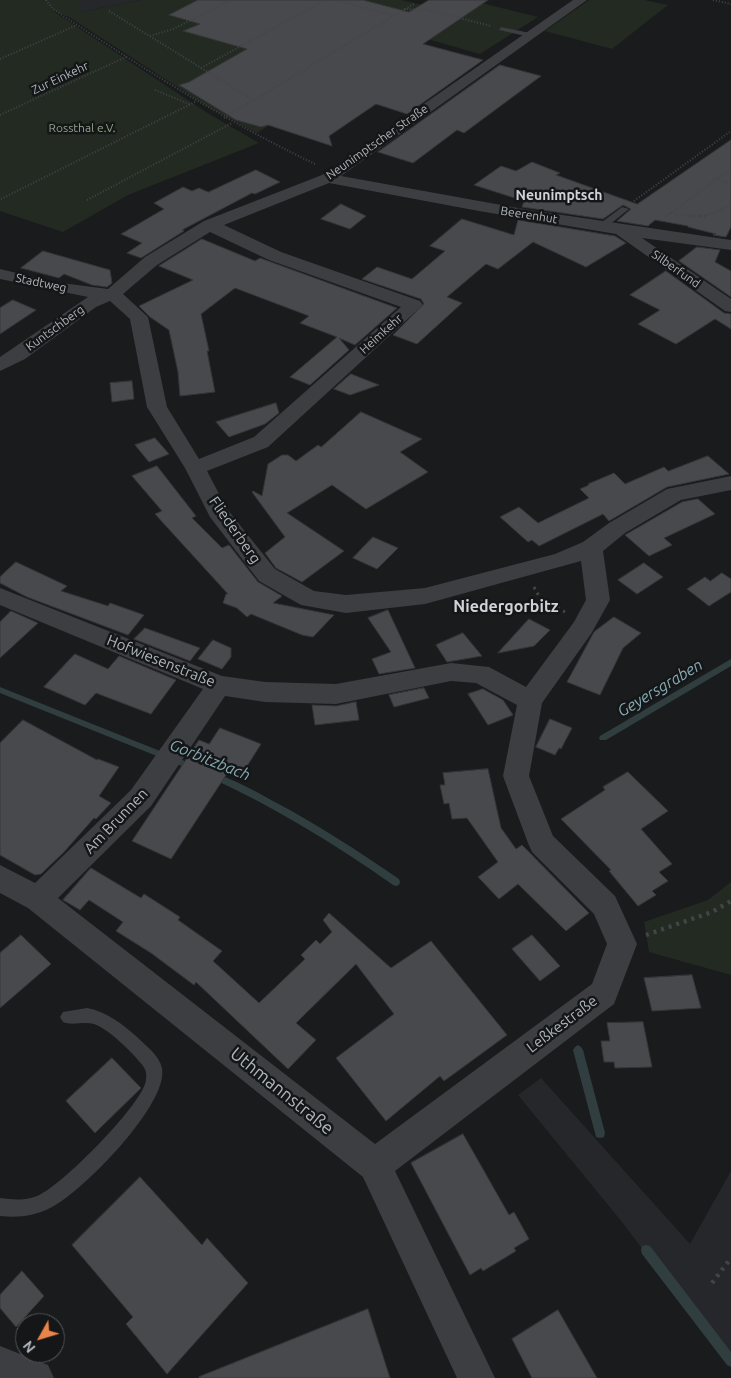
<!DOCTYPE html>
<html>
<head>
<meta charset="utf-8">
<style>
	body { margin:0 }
	#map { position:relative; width:731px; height:1378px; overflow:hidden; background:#1a1b1d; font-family:Ubuntu,sans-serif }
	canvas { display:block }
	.north { position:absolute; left:15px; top:1313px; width:50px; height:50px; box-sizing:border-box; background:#151618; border:1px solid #525659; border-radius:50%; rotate:231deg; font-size:14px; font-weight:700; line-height:20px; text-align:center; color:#aeb6bb }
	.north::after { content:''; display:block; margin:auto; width:18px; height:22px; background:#e98546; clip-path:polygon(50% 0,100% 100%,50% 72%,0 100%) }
</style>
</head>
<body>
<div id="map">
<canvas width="731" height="1378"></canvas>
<div class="north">N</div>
</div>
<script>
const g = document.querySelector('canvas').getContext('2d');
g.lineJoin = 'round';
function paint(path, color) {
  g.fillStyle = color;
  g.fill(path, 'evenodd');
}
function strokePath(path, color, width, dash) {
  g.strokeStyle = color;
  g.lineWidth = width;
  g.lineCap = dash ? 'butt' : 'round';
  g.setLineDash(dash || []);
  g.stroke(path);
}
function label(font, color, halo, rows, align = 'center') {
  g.font = font + ' Ubuntu,sans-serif';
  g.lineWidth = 5;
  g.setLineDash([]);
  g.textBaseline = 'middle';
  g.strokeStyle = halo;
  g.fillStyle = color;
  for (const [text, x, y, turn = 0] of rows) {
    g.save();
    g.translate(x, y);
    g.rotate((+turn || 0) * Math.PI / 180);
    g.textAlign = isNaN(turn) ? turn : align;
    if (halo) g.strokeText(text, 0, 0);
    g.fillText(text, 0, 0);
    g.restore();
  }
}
const built = new Path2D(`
	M51,0H141L65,15Z
	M541,1078L690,1244L731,1171V1366L622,1222L518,1095Z`);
const green = new Path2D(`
	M0,0H78L80,12L141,0H402L450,12L469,0L538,17L480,54L413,35L257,133L210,108L69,17L50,9L209,114L259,143L128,195L63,232L0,211Z
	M589,0H644L668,5L612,49L545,31Z
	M731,882V975L649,952L644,922L708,900Z`);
const stream = new Path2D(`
	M731,659V666L606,740H600L599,738L600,736Z
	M0,687L195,765L196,767L195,769L192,770L189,769L0,693Z
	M214,773C234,780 254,790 273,801C317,824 358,851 399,879L400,882L399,885L396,886L393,885C335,844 276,808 211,778L210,776L211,774Z
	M578,1045L581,1047L583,1050L605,1133L604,1137L600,1138L596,1137L595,1133L573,1050L575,1047Z
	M646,1245L650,1246L731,1352V1367L727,1365L642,1254L641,1250L642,1246Z`);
const building = new Path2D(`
	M198,0H363L409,12L429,0H488L423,44L483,60L407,114L376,104L329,136L332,146L268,125L261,127L236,120L179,85L189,82L247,49L183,31L200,24L169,15Z
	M500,65L541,76L464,133L457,130L413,163L378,152Z
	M731,140V227L726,237L713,235L716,234L688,227V226L655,220L648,226L617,221L631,209L623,205L603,219L522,207L524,201L474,185L501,166L516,171L532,162L560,173L556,175L637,204Z
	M256,170L280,182L255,194L252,193L182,230L184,231L141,258L127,253L142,243L121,234L164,209L154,203L183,187L192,191L199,188L208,192Z
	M341,204L366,216L350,229L321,219Z
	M462,219L514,235L518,220L615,236L626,243L586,267L533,242L498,269L486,264L447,297L462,303L417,344L393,335L424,304L421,299L362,279L377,267L412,279L445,251L430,246Z
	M202,239L255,261L260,258L397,308L355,345L339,338L349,350L310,385L290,377L337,337L300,323L309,316L235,288L201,314L209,351H207L215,392L180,396L178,372L169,330L150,317L139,306L193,280L159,266Z
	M697,247L720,250L715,262L731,271V297L679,261Z
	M43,251L110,270L112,283L107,287L92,285L64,274L59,278L21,268Z
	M666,271L724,313L731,314V329L715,319L676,344L638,324L660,310L630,295Z
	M13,300L36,310L0,334V308Z
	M351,374L379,385L350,395L334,389Z
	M132,381L134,399L112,402L110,383Z
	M276,403L279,413L265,424L229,437L216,422Z
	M361,412L422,439L400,452L428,472L366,509L332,485L287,513L344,551L302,582L276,568L265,553L285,537L252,492L253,491L262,496L268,464L282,455H288L296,461L318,445L321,447Z
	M155,438L169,454L149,462L135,445Z
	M708,456L729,474L667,487L609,521L603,514L539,546L532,540L528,542L500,517L519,507L538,523L589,498L580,489L589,485L588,484L614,473L625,484L664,467L668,471Z
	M157,466L196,516L192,518L222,548L229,545L258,582L282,596L273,603L334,615L313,637L302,635L251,614L247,617L237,608L223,603L226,594H228L155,514L162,511L132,476Z
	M698,499L715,514L664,538L672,545L649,556L625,535L682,502Z
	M373,537L398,548L377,569L353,558Z
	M16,562L67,586L61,591L108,606L110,603L144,615L128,635L27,597L0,583V577Z
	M644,563L663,577L637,594L618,580Z
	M722,573L731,579V592L709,606L687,589L705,577L710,581Z
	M388,610L415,668L379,674L372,659L391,652L368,618Z
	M11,611L38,623L0,658V622Z
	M614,617L641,633L623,648L600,695L567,682L594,632Z
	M529,619L550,630L534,646L498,653Z
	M145,628L200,648L190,661L134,639Z
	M463,633L482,656L447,662L436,645Z
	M213,640L231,648V657L222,669L198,659Z
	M75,654L108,669L119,656L176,680L151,714L96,693L85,705L44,687Z
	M424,688L429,698L394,707L389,695Z
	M483,689L503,700L513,715L488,725L468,694Z
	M356,702L359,720L315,725L312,705L336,706Z
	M550,719L572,728L561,749L559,748L555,755L536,747Z
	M23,720L97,760L98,759L119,767L99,796L111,803L96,819L94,818L64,852L41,874L35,875L0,855V743Z
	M220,728L261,744L242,774L230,769L171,859L132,841L199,740L209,744Z
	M488,769L501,828L516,849L522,845L589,913L566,931L518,884L499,899L478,877L498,862L467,818L452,819L449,803L444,804L440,785H445L443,773Z
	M628,772L668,811L641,829L672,864L659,872L668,881L652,891L656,895L638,906L609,871L611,870L561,819L605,790L603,787Z
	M91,868L141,898L144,894L180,917L178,920L222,951L213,961L259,1003L305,959L301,955L316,940L320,944L332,932L323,920L329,913L391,968L431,941L507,1035L444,1081L440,1076L386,1121L336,1058L394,1014L356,964L296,1023L316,1040L288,1069L196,982L194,985L151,953L116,931L123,922L89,900L80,910L63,900Z
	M21,935L51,964L0,1008V953Z
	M532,935L560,966L540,981L512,949Z
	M692,975L701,1008L652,1011L644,978Z
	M643,1022L652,1067L615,1068L614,1062H604L601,1041H610L607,1023Z
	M112,1058L141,1088L95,1133L66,1101Z
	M463,1134L509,1215L514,1212L529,1239L514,1248L516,1251L483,1271L481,1268L470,1275L411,1163Z
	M140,1177L202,1245L207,1238L248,1283L167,1374L126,1324L133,1317L72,1245Z
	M22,1271L44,1296L16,1327L0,1308V1295Z
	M368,1309L390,1378H199V1377Z
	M558,1310L597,1378H532L512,1339Z`);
const pathFar3 = new Path2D(`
	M46,0L53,9C138,65 223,120 315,164
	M335,0L392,15
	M713,0L731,4
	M405,9L414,4
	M109,11L253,100
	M150,36L173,29L231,0
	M0,59L77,25
	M201,68L325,0
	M155,90L189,104
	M0,115L126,57
	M224,118L405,9L428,10L491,26
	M713,178L731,184
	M1,199L197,101
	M87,200L232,123
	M634,201L731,131
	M671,213C694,218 711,218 731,204
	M665,217L731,169`);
const pathFar2 = new Path2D(`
	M689,216H706`);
const pathFar1 = new Path2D(`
	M534,587L540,598L565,612`);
const path = new Path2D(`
	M646,935L712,912L731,901
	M712,1283L731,1258`);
const lane = new Path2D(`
	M501,27L530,33L533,35L530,37L499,30Z
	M622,207L629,209L604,229H598V225Z
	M87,1008C107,1012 121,1023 136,1036C145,1045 159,1055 162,1068C169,1104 82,1192 52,1207C35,1216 19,1218 0,1216V1198C14,1200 29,1201 41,1194C66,1181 136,1110 145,1084C147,1078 147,1071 143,1066C134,1054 109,1029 94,1024C84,1021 72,1026 63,1022L60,1017L63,1012Z`);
const street = new Path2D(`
	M573,0H587L341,176L529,210L731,240V250L642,238L731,299V312L725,311L616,234L479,211L329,183L224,225L281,252L420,301L423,305L268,447L207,471L227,509L275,569L314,591L346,595L425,588L555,554L583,542L609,523L667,489L731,476V490L681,500L625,533L603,551L610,600L591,634L542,703L529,776L553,836L615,896L637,944L614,1004L395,1171L495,1378H457L363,1177L28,908L0,893V865L35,883L131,790L203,689L0,605V588L222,676L265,682L336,684L451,663L489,667L526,687L574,622L586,600L581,561L425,604L346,613L301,605L259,581L210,517L185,468L147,407L130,319L110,301L96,307L25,359L0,371V357L88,297L0,279V269L54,282L108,289L145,257L204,221L322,175ZM210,232L269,260L401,307L254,437L199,459L167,407L148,317L123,294L157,265ZM451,681L476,683L517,705L503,776L528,843L532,852L594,914L607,944L592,984L375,1144L58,898L151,806L225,696L265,702L336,704Z
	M0,1346L48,1365L54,1378H0Z`);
const farStreetnames = [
	["Zur Einkehr",60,78,-25],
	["Neunimptscher Straße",377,142,-35],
	["Beerenhut",529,215,9],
	["Silberfund",676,269,35],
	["Stadtweg",41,283,12],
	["Kuntschberg",55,328,-36],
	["Heimkehr",381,334,-42]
];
const farParknames = [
	["Rossthal e.V.",82,128]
];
const farNeighbourhoodnames = [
	["Neunimptsch",559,195]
];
const streetNames = [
	["Fliederberg",235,530,55],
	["Hofwiesenstraße",161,661,22],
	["Am Brunnen",116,821,-46],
	["Leßkestraße",562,1024,-37]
];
const neighbourhoodNames = [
	["Niedergorbitz",506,607]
];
const waterNames = [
	["Geyersgraben",660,688,-31],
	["Gorbitzbach",210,760,22]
];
const nearStreetnames = [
	["Uthmannstraße",282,1091,39]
];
paint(built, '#26272a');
paint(green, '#232a22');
paint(stream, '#313e40');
paint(building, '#48494d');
strokePath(building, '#353638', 1);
strokePath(pathFar3, '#424548', 2, [1, 2]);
strokePath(pathFar2, '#424548', 2.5, [2, 3]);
strokePath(pathFar1, '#424548', 3, [2.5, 4]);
strokePath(path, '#424548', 4.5, [3, 5]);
paint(lane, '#3c3e41');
paint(street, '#3c3e41');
label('12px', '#aeb6bb', '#151618', farStreetnames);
label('12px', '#8da586', '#151618', farParknames);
label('bold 14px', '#cfd3d8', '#151618', farNeighbourhoodnames);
label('15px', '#aeb6bb', '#151618', streetNames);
label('bold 16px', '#cfd3d8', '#151618', neighbourhoodNames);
label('italic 16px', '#87abb4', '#151618', waterNames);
label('18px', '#aeb6bb', '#151618', nearStreetnames);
</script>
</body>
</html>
